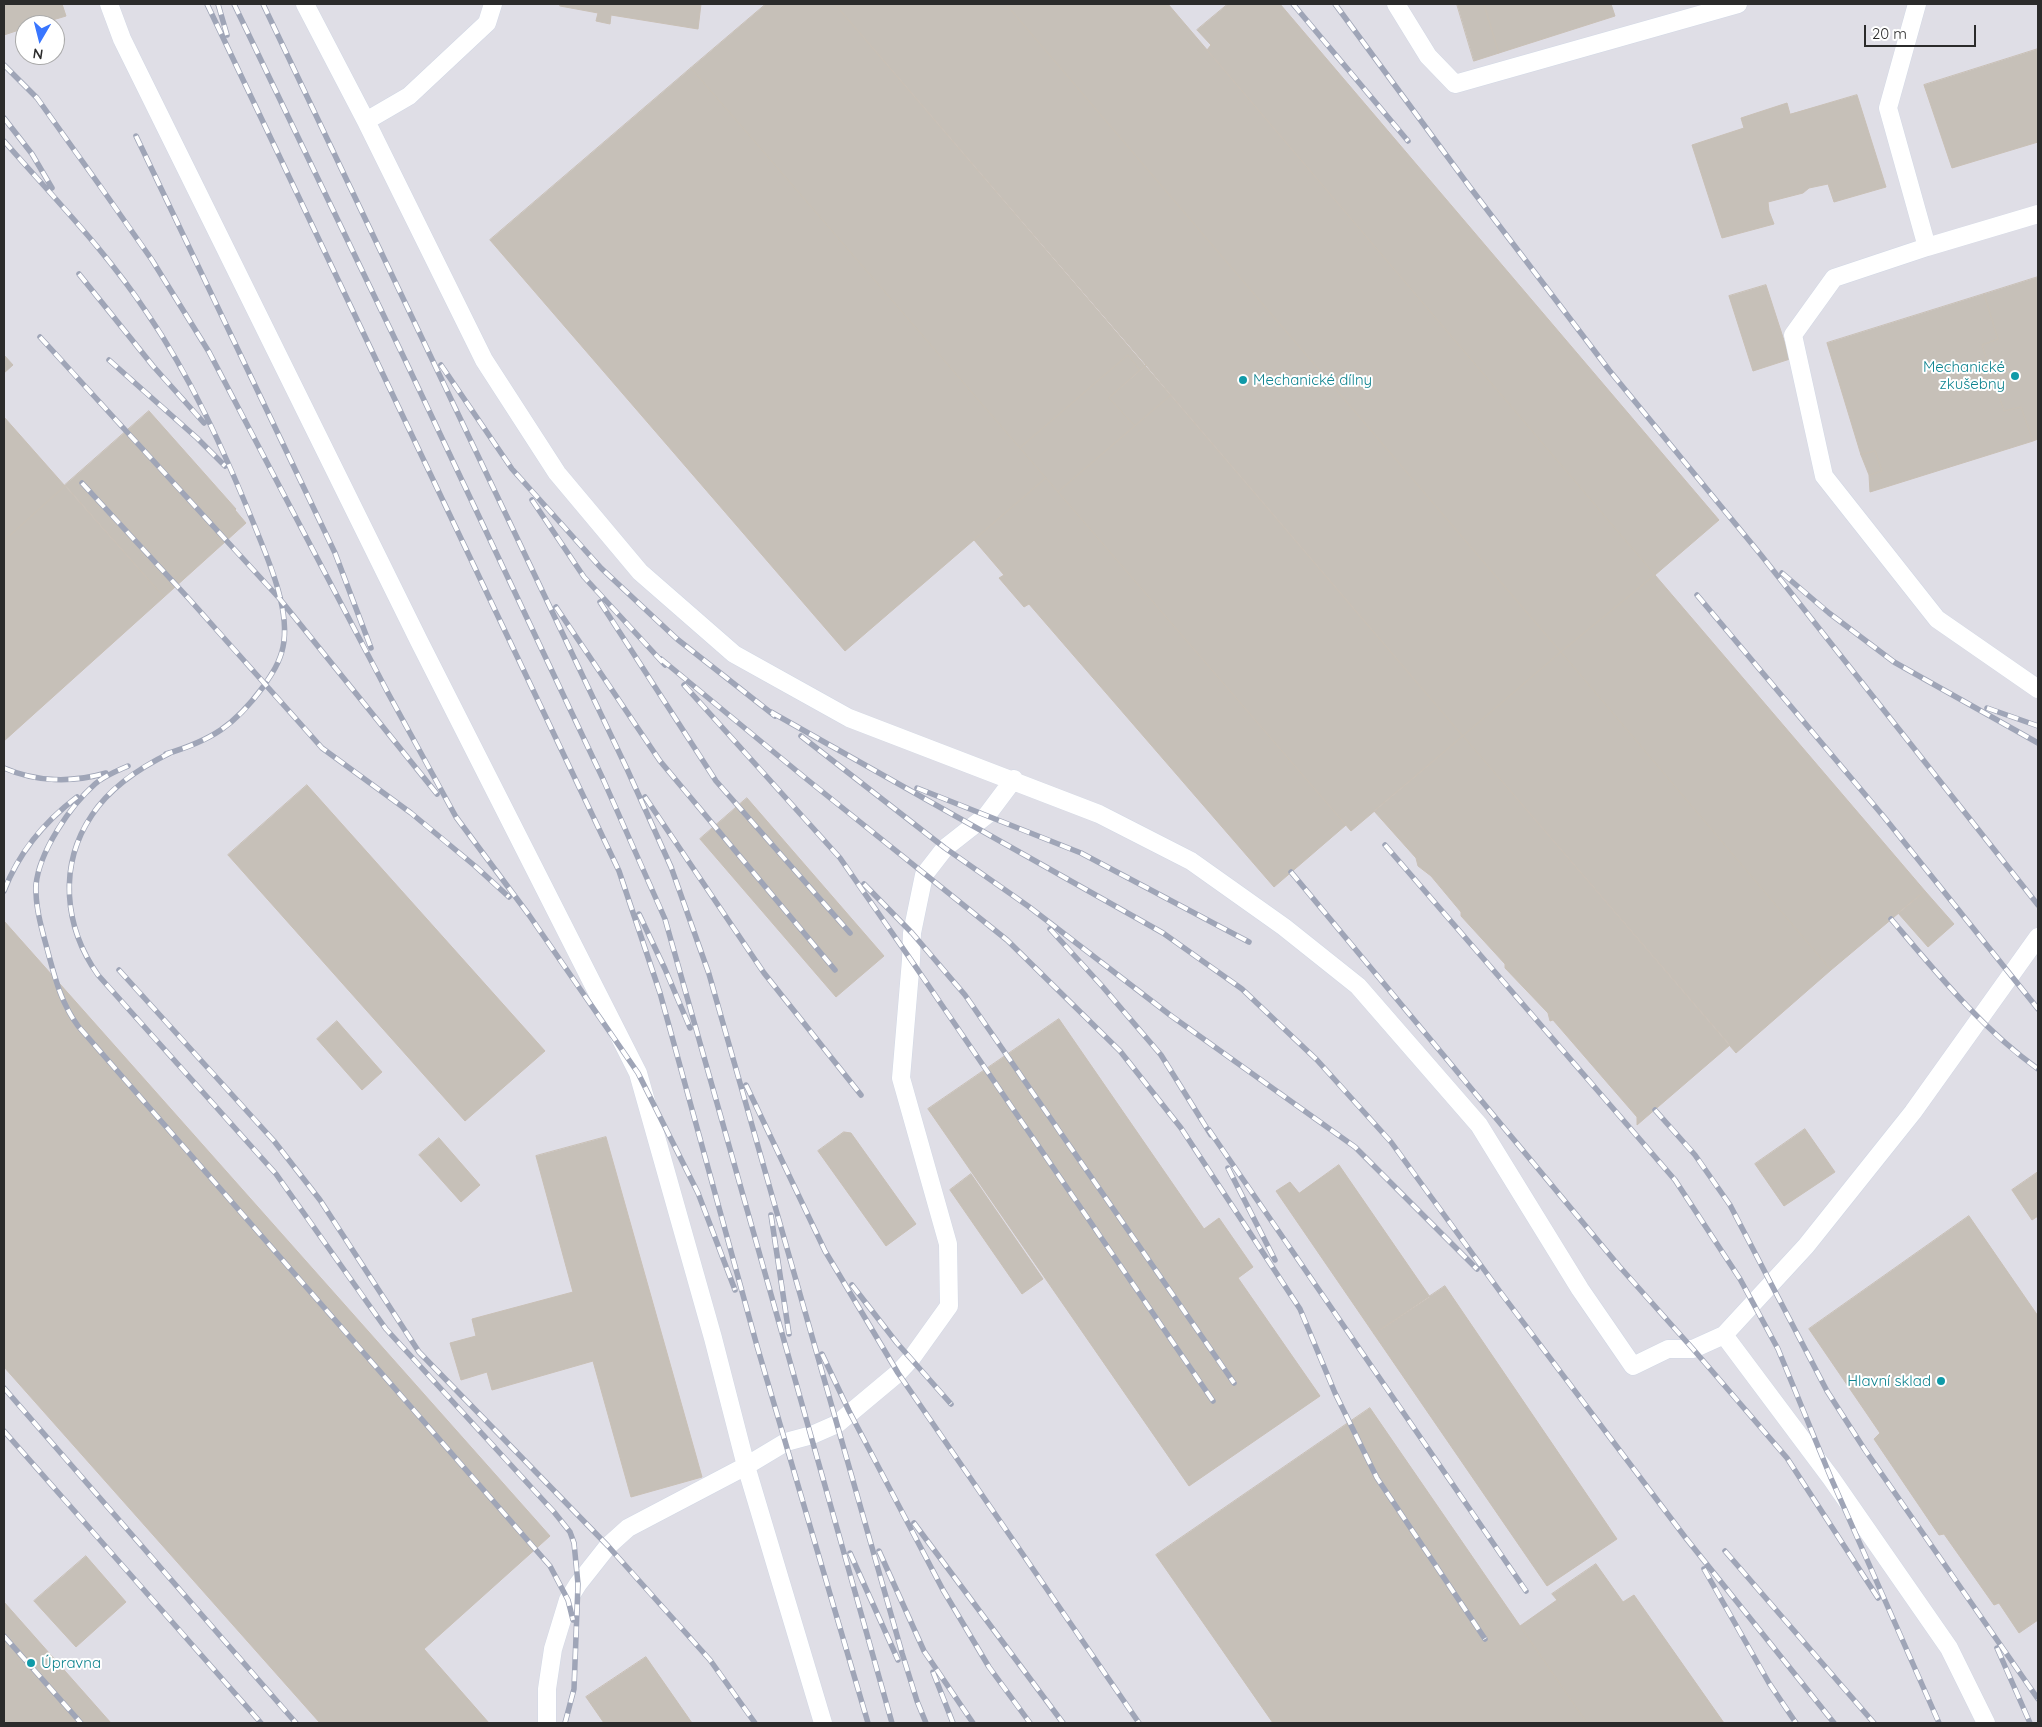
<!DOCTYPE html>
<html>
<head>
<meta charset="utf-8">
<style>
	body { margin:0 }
	#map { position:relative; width:2042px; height:1727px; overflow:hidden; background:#eee4dd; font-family:Quicksand,sans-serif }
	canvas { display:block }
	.frame { position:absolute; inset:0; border:5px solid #2b2b2b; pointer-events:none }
	.north { position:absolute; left:15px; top:15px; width:50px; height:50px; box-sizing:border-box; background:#fff; border:1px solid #aaa; border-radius:50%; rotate:188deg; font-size:14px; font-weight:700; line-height:20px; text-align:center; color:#2b2b2b }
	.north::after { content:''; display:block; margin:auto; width:18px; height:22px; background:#3976ff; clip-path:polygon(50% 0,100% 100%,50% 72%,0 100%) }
	.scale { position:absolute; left:1864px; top:25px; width:112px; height:22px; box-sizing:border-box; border:2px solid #2b2b2b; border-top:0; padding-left:6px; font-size:15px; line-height:18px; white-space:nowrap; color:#2b2b2b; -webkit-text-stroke:4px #fff; paint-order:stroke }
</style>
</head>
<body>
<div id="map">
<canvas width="2042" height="1727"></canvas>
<div class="frame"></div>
<div class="north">N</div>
<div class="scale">20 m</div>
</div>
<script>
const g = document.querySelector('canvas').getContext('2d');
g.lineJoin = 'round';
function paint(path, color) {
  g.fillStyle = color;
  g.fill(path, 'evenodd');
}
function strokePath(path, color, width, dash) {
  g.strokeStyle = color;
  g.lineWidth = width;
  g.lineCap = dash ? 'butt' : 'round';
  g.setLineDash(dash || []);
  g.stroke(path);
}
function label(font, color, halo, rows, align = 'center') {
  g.font = font + ' Quicksand,sans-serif';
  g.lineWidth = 4;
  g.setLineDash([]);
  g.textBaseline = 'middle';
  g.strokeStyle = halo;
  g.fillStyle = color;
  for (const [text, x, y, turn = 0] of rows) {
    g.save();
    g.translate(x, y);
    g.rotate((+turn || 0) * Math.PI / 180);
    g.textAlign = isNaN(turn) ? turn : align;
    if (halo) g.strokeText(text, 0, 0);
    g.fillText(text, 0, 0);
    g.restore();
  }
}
const industrial = new Path2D(`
	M4,4H2038V1723H4ZM25,25H55V55H25Z`);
const building = new Path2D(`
	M4,4H62L66,16L36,25H25V28L4,35Z
	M561,4H701L698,29L611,15L610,24L596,21L598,13L560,6Z
	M766,4H835L1146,365L1140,370L1128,355L1020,448L691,68Z
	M835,4H1006L1561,652L1463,736Z
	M1006,4H1168L1655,575L1561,652Z
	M1228,4H1280L1719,520L1655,575L1207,50L1211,45L1197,30Z
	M1457,4H1484L1499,53L1474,61Z
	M1484,4H1611L1615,16L1499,53Z
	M2038,49V142L1952,168L1924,85Z
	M691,68L1046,478L845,651L490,240Z
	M1857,95L1886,187L1834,202L1828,184L1809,188L1803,193L1768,202L1769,211L1774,224L1722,238L1692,145L1744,128L1741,118L1787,103L1790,114Z
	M2038,277V439L2033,441L2021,407L2004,411L1982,345L1998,339L1984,294Z
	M1766,285L1790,359L1753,371L1729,296Z
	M1984,294L1998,339L1982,345L2004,411L2021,407L2033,441L1870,492L1869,475L1882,471L1875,451L1861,455L1827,343Z
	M4,355L13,365L4,373Z
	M1128,355L1140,370L1109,398L1135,426L1058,492L1020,448Z
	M1146,365L1171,395L1135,426L1109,398Z
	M1171,395L1463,736L1351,831L1058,492Z
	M149,411L236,509L235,510L246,523L164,597L65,485Z
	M4,417L65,486L4,541Z
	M1875,451L1882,471L1869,475L1861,455Z
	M1046,478L1346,825L1274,887L1029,604L1024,607L999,578L1004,575L974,540Z
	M65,486L164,597L4,741V541Z
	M1655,575L1925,891L1831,970L1561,652Z
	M1561,652L1831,970L1736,1053L1463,736Z
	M1463,736L1730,1045L1637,1125V1117L1553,1020L1550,1021L1548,1013L1505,968V964L1461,916V912L1431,876L1418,866L1416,858L1374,811Z
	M307,785L545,1051L465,1121L228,855Z
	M747,798L884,956L836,997L700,839Z
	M1925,891L1954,924L1928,947L1898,913Z
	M4,921L550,1536L424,1649L489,1723H320L4,1367Z
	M1059,1019L1204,1229L1219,1218L1253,1267L1238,1278L1320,1396L1189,1486L928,1109Z
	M337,1021L382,1072L362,1090L317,1039Z
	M1805,1129L1835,1172L1784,1206L1755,1164Z
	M844,1132L851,1133L916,1224L886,1246L818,1151Z
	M606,1137L702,1477L631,1497L593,1361L492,1390L487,1372L461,1380L450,1343L476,1336L472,1319L573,1292L536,1156Z
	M439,1138L480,1185L461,1202L419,1155Z
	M1339,1165L1430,1297L1374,1334L1276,1191L1290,1182L1299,1193Z
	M2038,1172V1216L2032,1220L2012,1190Z
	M971,1174L1043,1279L1022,1294L950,1190Z
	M1969,1216L2038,1316V1620L2019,1633L1999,1603L1994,1605L1944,1534L1939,1535L1874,1439L1880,1433L1809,1329Z
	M1445,1286L1617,1539L1547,1586L1374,1334Z
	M1370,1408L1520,1626L1587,1723H1273L1156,1555Z
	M86,1556L126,1602L76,1647L34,1601Z
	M1596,1564L1623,1602L1634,1595L1724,1723H1587L1520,1626L1557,1600L1552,1594Z
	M4,1602L111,1723H4Z
	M646,1657L692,1723H604L586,1697Z`);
const service = new Path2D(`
	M109,4L122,39L419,641L638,1073L713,1338L746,1466L786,1442L812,1435L837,1424L898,1373L911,1359L949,1306L948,1244L901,1078L911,960L912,933L924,875L945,848L987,815L1014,779
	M305,4L366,121L484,360L557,473L640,572L734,654L849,718L1099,814L1191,861L1284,927L1358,986L1479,1125L1580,1289L1633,1366L1668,1349H1693L1724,1335L1806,1246L1913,1112L2038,937
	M1396,4L1428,56L1455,84L1738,4
	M1917,4L1888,108L1927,247L2038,214
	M366,121L409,96L487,23L493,4
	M1927,247L1834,278L1793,335L1824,476L1937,619L2038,689
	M1724,1335L1831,1478L1949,1648L1986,1723
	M547,1723V1689L553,1649L568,1600L578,1584L608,1546L628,1528L746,1466L823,1723`);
const rail = new Path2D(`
	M207,4L619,871L660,993L757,1346L868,1723
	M218,4L227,35
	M234,4L407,364L603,779L665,919L892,1723
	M263,4L627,769L671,867L709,974L902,1653L917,1701L926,1723
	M1293,4L1408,141
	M1335,4L1469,186L1609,370L1761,555L2038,905
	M4,65L37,98L100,186L152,260L209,352L388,693L456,817L529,915L638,1073L698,1193L735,1290
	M4,118L32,154L52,188
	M136,136L335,553L371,648
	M4,141C53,197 106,251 147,313C191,377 224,451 253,522C267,557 291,609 283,647C280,662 272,674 263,687C234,726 212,740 166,754
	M79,274L153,366L204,423
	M40,337L279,598L437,794
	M109,360L197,438L225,466
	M441,365L512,469L601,568L677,639L775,716
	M82,483L190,600L322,748L411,813L475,866L509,897
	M532,500L584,577L665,665
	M1782,573L1829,613L1894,662L2038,743
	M1697,595L1884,817L2038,1009
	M600,602L716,781L850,933
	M556,607L660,761L835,970
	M661,659L804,777L1007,940L1120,1051L1181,1128L1300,1309L1335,1393L1377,1478L1485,1639
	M684,685L840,858L911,960L1213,1401
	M1987,708L2038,726
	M771,712L1163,933L1242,989L1317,1060L1391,1142L1501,1293L1685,1537L1834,1723
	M801,736L945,848L1028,906L1170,1015L1355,1147L1477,1269
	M172,752C141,767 111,786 92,815C58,865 64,927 98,975L276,1174L386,1329L554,1512L570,1532L574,1543L578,1584L574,1689L565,1723
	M128,766C117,771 104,776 95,784C70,806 39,852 36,885C35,909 43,933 49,956C56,982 62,1004 78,1026L550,1566L568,1600L573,1620
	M4,768C36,782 72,783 106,773
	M917,788L1081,853L1249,942
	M645,797L764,973L861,1095
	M1385,845L1675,1180L1740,1279L1778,1349L1831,1478L1939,1723
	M1291,872L1619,1266L1693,1349L1787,1458L1878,1598
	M864,884L912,933L965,995L1234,1383
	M4,891C19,852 44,822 77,797
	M639,914L665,969L690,1028
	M1891,919C1936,972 1981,1028 2038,1069
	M1050,929L1102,986L1161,1055L1211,1135
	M119,970L274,1141L320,1200L419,1352L608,1546L710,1660L755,1723
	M746,1085L825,1251L898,1373L1139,1723
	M1655,1110L1695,1155L1730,1205L1827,1391L1865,1450L2038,1699
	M1209,1130L1526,1591
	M1228,1168L1275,1260
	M771,1215L789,1334
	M852,1285L897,1343L951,1404
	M822,1354L849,1411L943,1590L989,1667L1030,1723
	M4,1388L296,1723
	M4,1431L261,1723
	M914,1523L1063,1723
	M879,1551L924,1651L973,1723
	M1725,1551L1874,1723
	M850,1553L898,1660
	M1704,1569L1769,1683L1796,1723
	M4,1636L81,1723
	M1997,1648L2030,1723
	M933,1672L953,1723`);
const markers = [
	[2015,376,5,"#0f9aa8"],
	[1243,380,5,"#0f9aa8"],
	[1941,1381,5,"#0f9aa8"],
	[31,1663,5,"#0f9aa8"]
];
const cultureNames = [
	["Mechanické",2005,367],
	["zkušebny",2005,384],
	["Mechanické dílny",1253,380,"left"],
	["Hlavní sklad",1931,1381],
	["Úpravna",41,1663,"left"]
];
paint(industrial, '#dfdee6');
paint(building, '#c6c0b8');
strokePath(building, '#c9c0b6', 1);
strokePath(service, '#d2d8e5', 19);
strokePath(service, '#fff', 18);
strokePath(rail, '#9fa5b7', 5.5);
strokePath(rail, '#fff', 4, [11]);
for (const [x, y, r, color] of markers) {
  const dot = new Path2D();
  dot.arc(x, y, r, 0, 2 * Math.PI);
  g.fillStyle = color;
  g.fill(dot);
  strokePath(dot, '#fff', 2);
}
label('15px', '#0d838f', '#fff', cultureNames, 'right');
</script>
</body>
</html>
